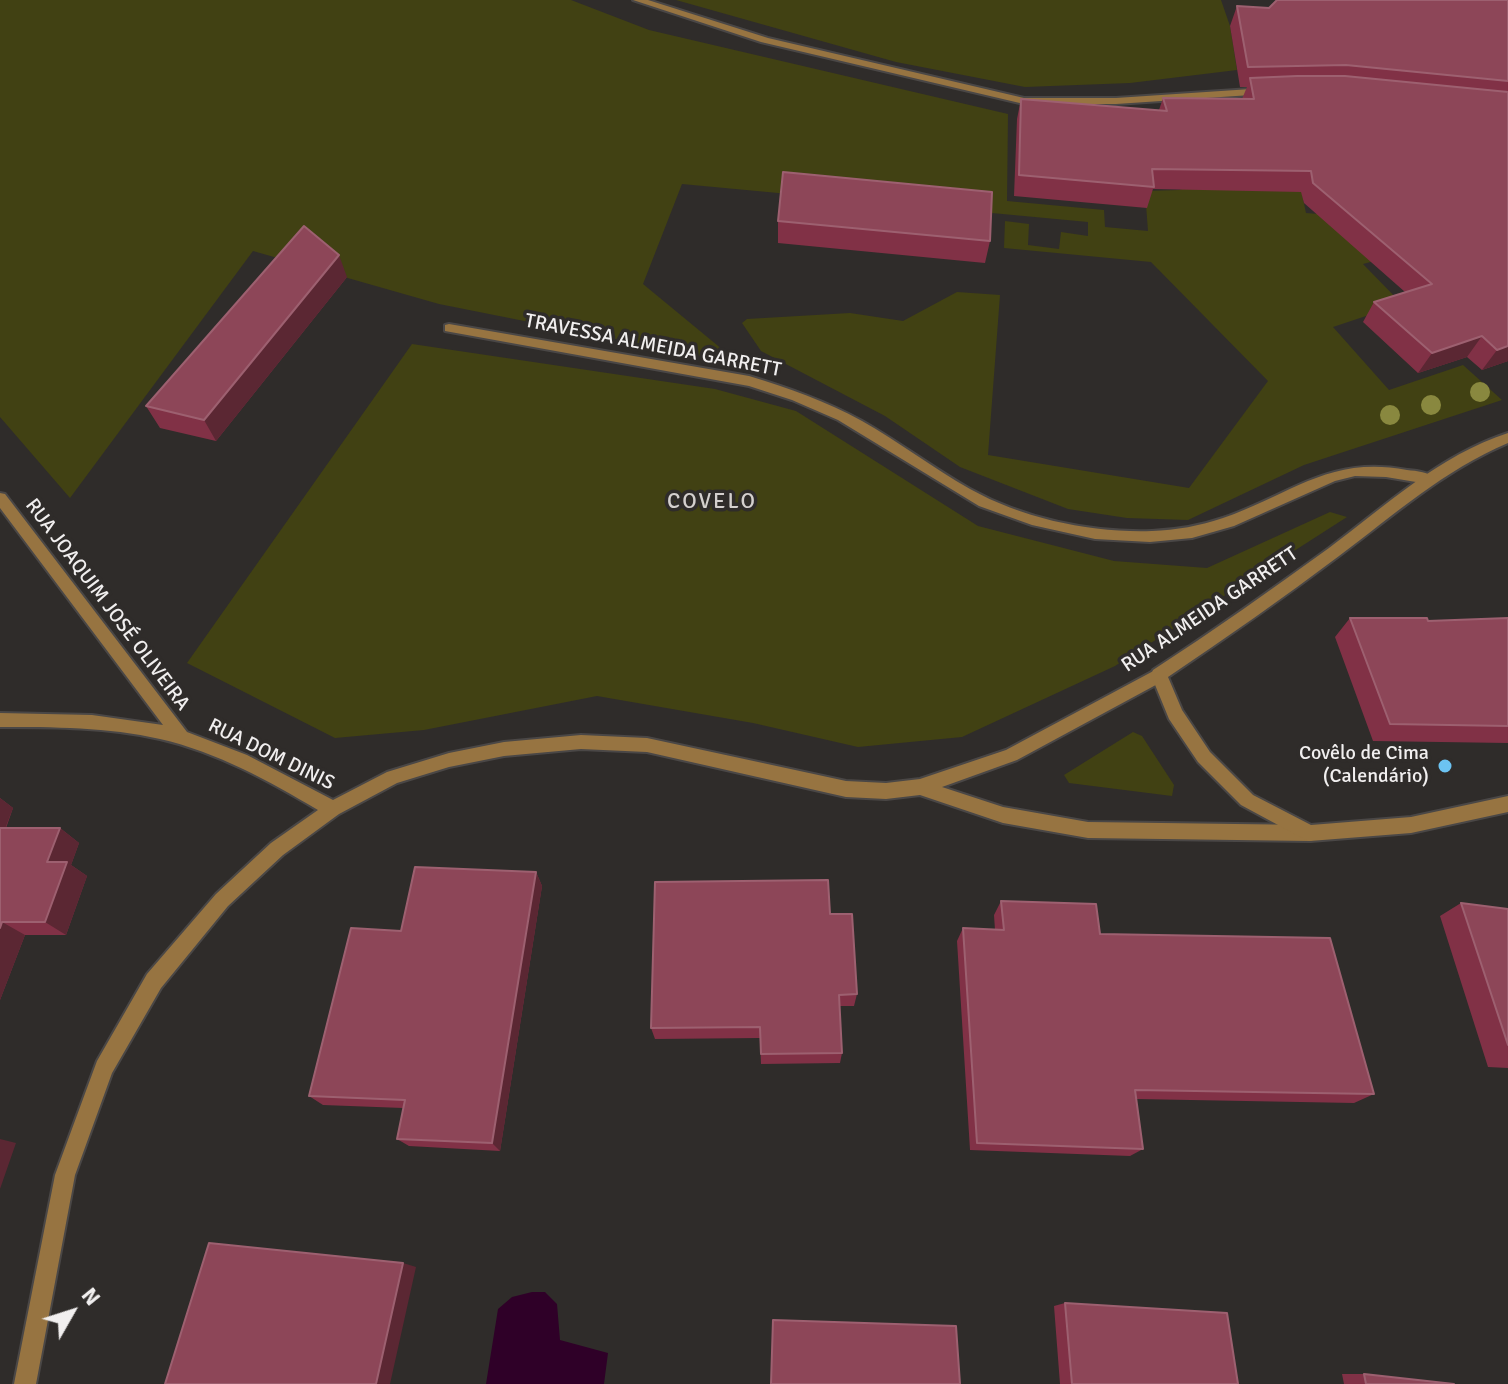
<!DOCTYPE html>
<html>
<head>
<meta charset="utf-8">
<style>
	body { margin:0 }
	#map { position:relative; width:1508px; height:1384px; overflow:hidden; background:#2f2c2a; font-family:Signika,sans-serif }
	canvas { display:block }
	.north { position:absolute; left:32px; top:1272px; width:80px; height:80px; -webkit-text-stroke:6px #2f2c2a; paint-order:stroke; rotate:51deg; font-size:22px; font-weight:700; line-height:32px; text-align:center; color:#f1efef }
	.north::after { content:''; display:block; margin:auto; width:28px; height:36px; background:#f1efef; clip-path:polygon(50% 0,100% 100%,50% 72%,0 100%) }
</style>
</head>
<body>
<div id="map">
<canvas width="1508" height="1384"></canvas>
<div class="north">N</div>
</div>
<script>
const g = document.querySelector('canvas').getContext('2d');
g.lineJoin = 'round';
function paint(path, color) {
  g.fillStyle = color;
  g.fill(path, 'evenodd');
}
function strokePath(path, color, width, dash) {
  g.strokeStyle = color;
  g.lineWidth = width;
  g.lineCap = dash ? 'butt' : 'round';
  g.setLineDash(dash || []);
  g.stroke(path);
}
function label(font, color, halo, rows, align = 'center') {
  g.font = font + ' Signika,sans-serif';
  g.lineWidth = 7;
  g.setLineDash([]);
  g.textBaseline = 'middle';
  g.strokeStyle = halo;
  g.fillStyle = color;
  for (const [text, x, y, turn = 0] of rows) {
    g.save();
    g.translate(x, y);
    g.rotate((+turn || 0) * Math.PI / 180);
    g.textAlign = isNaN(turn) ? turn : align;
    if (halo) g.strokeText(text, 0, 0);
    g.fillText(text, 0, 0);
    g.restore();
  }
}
const green = new Path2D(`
	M0,0H571L649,30L1008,114L1007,201L1104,210L1105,227L1148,231L1145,191L1179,190L1293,151L1306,213L1370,218L1448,241L1363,264L1402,304L1333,327L1389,390L1463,365L1502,400L1304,465L1188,520L1127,518L1068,509L960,467L885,416L761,351L742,323L747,319L850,313L903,321L957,292L1000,295L988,455L1189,488L1268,381L1151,262L1004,248L1005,221L1029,224L1028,245L1059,249L1061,232L1088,236V222L682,184L643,284L740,364L439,304L253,251L70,498L0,417Z
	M676,0H1221L1230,26L1237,70L1130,83L1025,87L896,62Z
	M412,344L715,389L796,411L978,526L1114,561L1207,568L1330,512L1347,517L1115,666L962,737L858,747L753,723L597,696L424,730L335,738L187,663Z
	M1133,732L1142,736L1174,785L1172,796L1069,783L1064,775Z`);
const water = new Path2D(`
	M532,1292H545L557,1304L560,1340L608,1353L604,1384H486L498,1309L512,1297Z`);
const minor = new Path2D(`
	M633,0H648L768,38L1024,98H1116L1266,88L1271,91L1266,94L1116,104H1024L761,42Z
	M449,324L749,376C788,388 826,401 862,421C899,442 933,468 970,489C1024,519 1091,533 1152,531C1176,530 1200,526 1223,518C1292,494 1330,455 1407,470C1417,471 1429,472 1435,479L1428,484L1386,477L1355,476L1335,481L1234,526L1192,538L1150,542L1095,539L1032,525L979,506L838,420L792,400L749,386L445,331V325Z
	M0,493L5,494L187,732L247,755L333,800L387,772L449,753L504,742L581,735L647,738L846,781L886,783L920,779L1006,750L1159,668L1165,670L1167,675L1165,680L1017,760L942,787L1003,807L1088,822L1310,825L1316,827L1319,833L1316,839L1310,841L1088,838L1003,823L920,795L886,799L846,797L647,752L581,749L504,756L449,767L397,783L339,814L283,855L228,906L161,988L112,1073L75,1175L36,1384H14L55,1175L97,1061L147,974L216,894L271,843L318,810C269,781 217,752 160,739C108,727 53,727 0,727V713L92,715L163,725L0,508Z`);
const tertiary = new Path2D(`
	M1508,433V443C1444,470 1394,515 1339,556C1283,598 1226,638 1168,677L1182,710L1210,752L1253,795L1311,825L1411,817L1508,796V812L1411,833L1310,841L1304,839L1241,805L1198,762L1169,719L1151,675L1153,670C1213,631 1271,590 1329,548C1385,506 1440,455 1508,433Z`);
const trees = [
	[1480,392],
	[1431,405],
	[1390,415]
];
const wall = new Path2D(`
	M1508,0V361L1482,370L1467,357L1418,373L1363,322L1374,302L1405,292L1304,203L1301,192L1153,189L1147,208L1014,196L1017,119L1021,99L1159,110L1163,98L1242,99L1247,87H1240L1230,26L1237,6L1269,8Z
	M778,221L990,241L985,263L778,243Z
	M347,277L216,441L160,428L146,406Z
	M1350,618L1428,621L1508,618V743L1373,741L1335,637Z
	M0,798L13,808L6,828H60L79,843L71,865L87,876L66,935H25L0,1000Z
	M536,872L542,886L500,1151L409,1146L397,1139L403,1108L323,1105L309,1096L401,931Z
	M1001,901L1100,934L1374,1094L1354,1103L1136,1099L1143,1149L1130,1156L970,1150L957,941L963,928L995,930L994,915Z
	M1461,903L1508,909V1068L1488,1067L1440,916Z
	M830,914L857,994L854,1006H839L842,1053L840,1063L761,1064L760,1038L655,1039L651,1028Z
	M1065,1303L1238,1384H1060L1054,1306Z
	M1342,1374H1364L1454,1384H1344Z`);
const shadedWall = new Path2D(`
	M339,255L347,277L216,441L204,420Z
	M1482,336L1467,357L1418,373L1432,353Z
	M1508,346V361L1482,370L1497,350Z
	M0,798L13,808L0,842Z
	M60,828L79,843L71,865L87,876L66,935L45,922L47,862Z
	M536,872L542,886L500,1151L492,1143Z
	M2,922L25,935L0,1000V928Z
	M0,1139L16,1143L0,1189Z
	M403,1263L416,1267L390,1384H376Z`);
const building = new Path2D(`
	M1277,0H1508V81L1346,65L1248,67L1237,6L1269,8Z
	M1297,76H1345L1508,92V346L1497,350L1482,336L1432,353L1374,302L1432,284L1313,183L1311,171L1152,169L1154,187L1019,175L1021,99L1167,111L1163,98L1254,99L1250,78Z
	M783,172L992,192L990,241L778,221Z
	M304,226L339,255L204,420L146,406Z
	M1350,618H1427L1428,621L1508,618V726L1390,724Z
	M0,828H60L47,862H67L45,922H2L0,928Z
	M415,867L536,872L492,1143L397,1139L405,1100L309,1096L351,928L401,931Z
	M828,880L830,914H852L857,994L839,995L842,1053L761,1054L760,1027L651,1028L655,882Z
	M1001,901L1096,904L1100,934L1330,938L1374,1094L1135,1090L1143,1149L977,1143L963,928L1004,930Z
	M1461,903L1508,909V1045Z
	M209,1243L403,1263L376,1384H165Z
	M1065,1303L1227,1313L1238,1384H1072Z
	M773,1320L956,1326L960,1384H771Z
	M1364,1374L1454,1384H1366Z`);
const markers = [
	[1445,766,8,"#6cc3f2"]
];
const streetNames = [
	["TRAVESSA ALMEIDA GARRETT",653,346,11],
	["RUA JOAQUIM JOSÉ OLIVEIRA",107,605,53],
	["RUA ALMEIDA GARRETT",1210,610,-34],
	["RUA DOM DINIS",271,755,26]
];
const poiNames = [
	["Covêlo de Cima",1429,754],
	["(Calendário)",1429,777]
];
const neighbourhoodNames = [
	["COVELO",712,502]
];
paint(green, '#414113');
paint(water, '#2f0028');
strokePath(minor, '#4a4746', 4);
strokePath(tertiary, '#4a4746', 4);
paint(minor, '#977441');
paint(tertiary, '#977441');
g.fillStyle = '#89883f';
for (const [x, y] of trees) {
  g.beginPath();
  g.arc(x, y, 10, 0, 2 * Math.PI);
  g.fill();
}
paint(wall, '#813146');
paint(shadedWall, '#5b2733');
paint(building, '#8d4658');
strokePath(building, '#9d6070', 2);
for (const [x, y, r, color] of markers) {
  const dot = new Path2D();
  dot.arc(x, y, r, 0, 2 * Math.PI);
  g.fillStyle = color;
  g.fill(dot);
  strokePath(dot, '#2f2c2a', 3);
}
label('20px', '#f1efef', '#2f2c2a', streetNames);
label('20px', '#f1efef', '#2f2c2a', poiNames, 'right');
g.letterSpacing = '2px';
label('22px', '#d4d0ce', '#2f2c2a', neighbourhoodNames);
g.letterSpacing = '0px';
</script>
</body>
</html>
